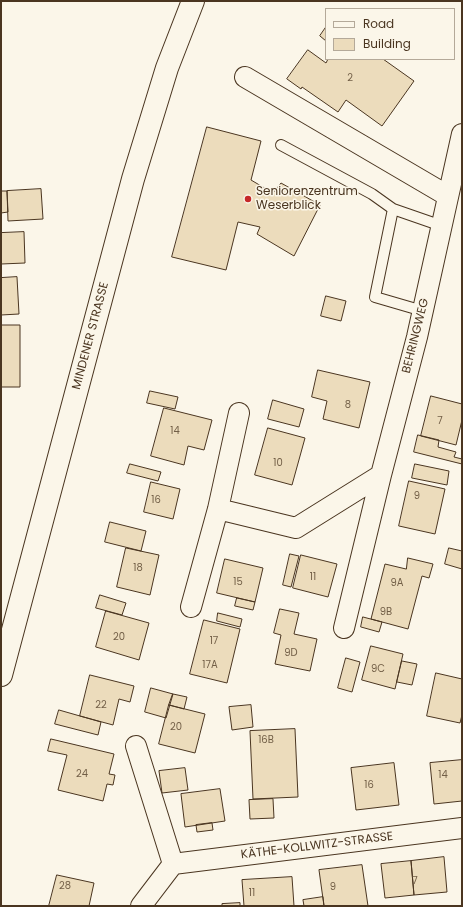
<!DOCTYPE html>
<html>
<head>
<meta charset="utf-8">
<style>
	body { margin:0 }
	#map { position:relative; width:463px; height:907px; overflow:hidden; background:#fbf6e9; font-family:Poppins,sans-serif }
	canvas { display:block }
	.frame { position:absolute; inset:0; border:2px solid #4a3520; pointer-events:none }
	.legend { position:absolute; left:325px; top:8px; width:130px; height:52px; box-sizing:border-box; background:#fbf6e9; border:1px solid #b4a999; margin:0; padding:5px 7px; list-style:none; font-size:12px; color:#4a3520 }
	.legend li { display:flex; align-items:center; gap:8px; height:20px }
	.legend b { width:20px; border:1px solid #b4a999 }
</style>
</head>
<body>
<div id="map">
<canvas width="463" height="907"></canvas>
<div class="frame"></div>
<ul class="legend">
<li><b style="height:5px;background:#fbf6e9"></b>Road</li>
<li><b style="height:11px;background:#ecdcbc"></b>Building</li>
</ul>
</div>
<script>
const g = document.querySelector('canvas').getContext('2d');
g.lineJoin = 'round';
function paint(path, color) {
  g.fillStyle = color;
  g.fill(path, 'evenodd');
}
function strokePath(path, color, width, dash) {
  g.strokeStyle = color;
  g.lineWidth = width;
  g.lineCap = dash ? 'butt' : 'round';
  g.setLineDash(dash || []);
  g.stroke(path);
}
function label(font, color, halo, rows, align = 'center') {
  g.font = font + ' Poppins,sans-serif';
  g.lineWidth = 3;
  g.setLineDash([]);
  g.textBaseline = 'middle';
  g.strokeStyle = halo;
  g.fillStyle = color;
  for (const [text, x, y, turn = 0] of rows) {
    g.save();
    g.translate(x, y);
    g.rotate((+turn || 0) * Math.PI / 180);
    g.textAlign = isNaN(turn) ? turn : align;
    if (halo) g.strokeText(text, 0, 0);
    g.fillText(text, 0, 0);
    g.restore();
  }
}
const building = new Path2D(`
	M326,27V41L320,36Z
	M308,50L326,63L328,59H383L414,81L382,126L346,100L338,112L302,87L301,89L287,79Z
	M207,127L261,141L251,180L273,193L281,183L320,205L294,256L257,234L260,227L238,222L226,270L172,257Z
	M41,189L43,219L8,221L7,191Z
	M1,191H7L8,212L1,213Z
	M24,232L25,263L1,264V233Z
	M17,277L19,314L1,315V278Z
	M326,296L346,301L341,321L321,316Z
	M1,325H20V387H1Z
	M318,370L370,382L359,428L323,419L327,401L312,397Z
	M150,391L178,397L175,409L147,403Z
	M431,396L462,404V420L456,445L421,436Z
	M273,400L304,409L299,427L268,419Z
	M164,408L212,420L204,450L188,446L184,465L151,456Z
	M268,428L305,438L292,485L255,475Z
	M418,435L439,440L438,447L456,452L454,457L462,459V464L414,452Z
	M130,464L161,472L158,481L127,473Z
	M415,464L449,471L447,485L412,478Z
	M409,481L445,489L435,534L399,526Z
	M151,482L180,489L173,519L144,512Z
	M110,522L146,531L141,551L105,542Z
	M126,548L159,555L150,595L117,587Z
	M449,548L462,551V569L445,564Z
	M290,554L299,556L291,587L283,585Z
	M301,555L337,564L328,597L293,588Z
	M408,558L433,564L429,578L422,576L408,629L371,619L385,564L406,569Z
	M225,559L263,568L255,602L217,593Z
	M100,595L126,603L122,615L96,608Z
	M237,598L255,602L253,610L235,606Z
	M280,609L299,613L294,634L317,639L310,671L275,664L281,635L274,633Z
	M106,611L149,623L139,660L96,647Z
	M218,613L242,619L240,627L217,621Z
	M363,617L382,622L379,632L361,627Z
	M204,620L240,629L227,683L190,674Z
	M371,646L403,654L395,689L362,680Z
	M346,658L360,662L352,692L338,688Z
	M402,661L417,664L412,685L397,682Z
	M436,673L462,679V715L460,723L427,716Z
	M90,675L134,686L130,702L119,699L113,725L80,716Z
	M151,688L173,694L166,718L145,712Z
	M173,694L187,697L184,709L169,705Z
	M169,705L205,714L195,753L159,744Z
	M251,705L253,727L232,730L229,707Z
	M59,710L101,722L98,735L55,724Z
	M295,729L298,797L253,799L250,731Z
	M51,739L114,754L109,774L115,775L113,785L107,784L103,801L58,790L67,755L48,751Z
	M462,760V801L434,804L430,763Z
	M394,763L399,805L356,810L351,768Z
	M185,768L188,790L162,793L159,771Z
	M220,789L225,821L185,827L181,794Z
	M273,799L274,818L250,819L249,800Z
	M212,823L213,830L197,832L196,825Z
	M444,857L447,892L414,895L411,861Z
	M411,861L414,895L385,898L381,864Z
	M362,865L368,906H324L319,870Z
	M57,875L94,883L89,906H49Z
	M292,877L294,906H244L242,880Z
	M323,897L324,906H304L303,900Z
	M240,903V906H222V904Z`);
const service = new Path2D(`
	M281,145L372,194L393,209
	M423,311L375,297L393,209L442,226`);
const minor = new Path2D(`
	M245,77L448,196
	M218,509L296,528L381,475L417,337L462,134
	M191,607L218,509L239,413
	M344,628L381,475
	M136,746L173,864
	M141,906L173,864L462,828`);
const secondary = new Path2D(`
	M1,675L133,179L167,68L193,1`);
const markers = [
	[248,199,4,"#c62828"]
];
const numberNames = [
	["2",350,78],
	["8",348,405],
	["7",440,421],
	["14",175,431],
	["10",278,463],
	["9",417,496],
	["16",156,500],
	["18",138,568],
	["11",313,577],
	["15",238,582],
	["9A",397,583],
	["9B",386,612],
	["20",119,637],
	["17",214,641],
	["9D",291,653],
	["17A",210,665],
	["9C",378,669],
	["22",101,705],
	["20",176,727],
	["16B",266,740],
	["24",82,774],
	["14",443,775],
	["16",369,785],
	["7",415,881],
	["28",65,886],
	["9",333,887],
	["11",252,893]
];
const poiNames = [
	["Seniorenzentrum",256,192],
	["Weserblick",256,206]
];
const streetNames = [
	["MINDENER STRASSE",91,336,-75],
	["BEHRINGWEG",416,336,-76],
	["KÄTHE-KOLLWITZ-STRASSE",317,846,-7]
];
paint(building, '#ecdcbc');
strokePath(building, '#4a3520', 1);
strokePath(service, '#4a3520', 12);
strokePath(minor, '#4a3520', 22);
strokePath(secondary, '#4a3520', 24);
strokePath(service, '#fbf6e9', 10);
strokePath(minor, '#fbf6e9', 20);
strokePath(secondary, '#fbf6e9', 22);
for (const [x, y, r, color] of markers) {
  const dot = new Path2D();
  dot.arc(x, y, r, 0, 2 * Math.PI);
  g.fillStyle = color;
  g.fill(dot);
  strokePath(dot, '#fbf6e9', 1.5);
}
label('10px', '#725f47', null, numberNames);
label('12px', '#4a3520', '#fbf6e9', poiNames, 'left');
label('12px', '#4a3520', '#fbf6e9', streetNames);
</script>
</body>
</html>
